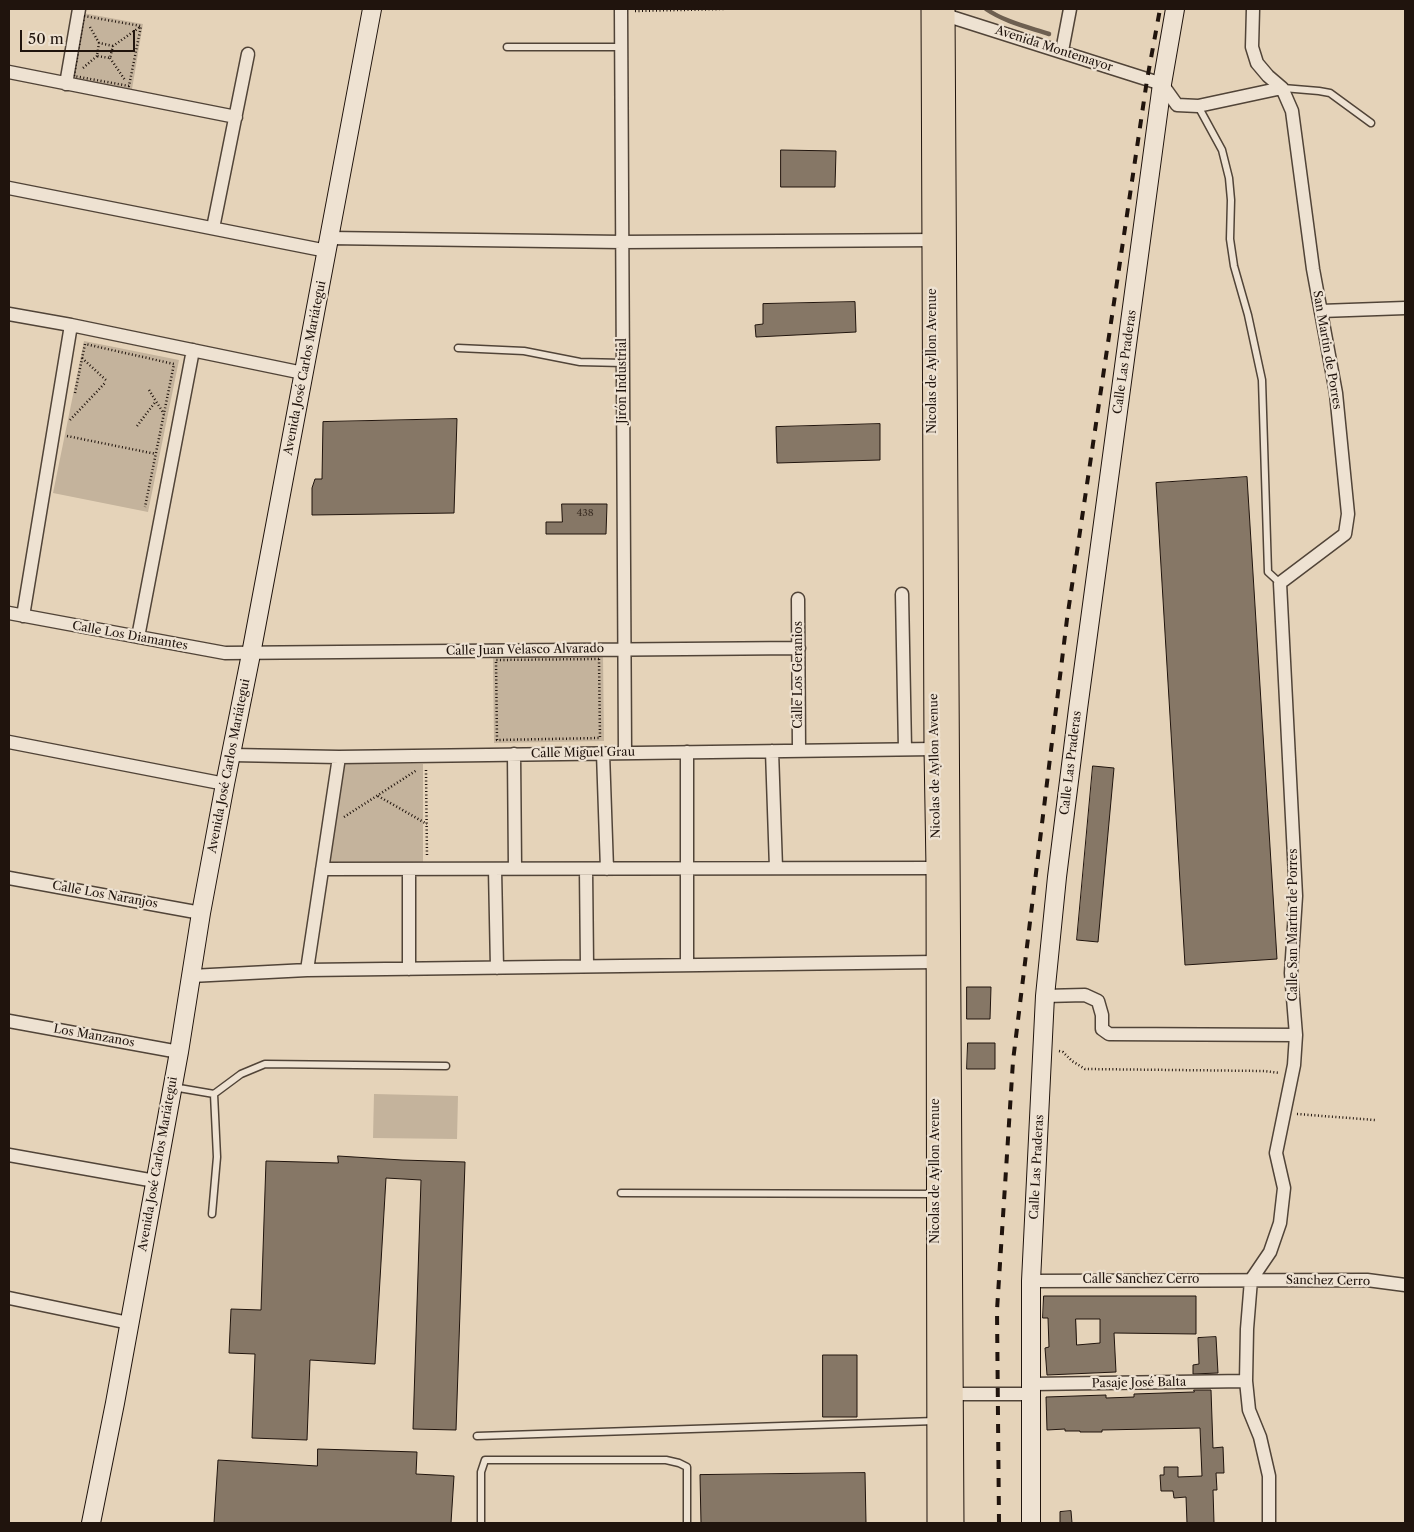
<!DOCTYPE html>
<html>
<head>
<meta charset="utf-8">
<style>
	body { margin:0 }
	#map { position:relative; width:1414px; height:1532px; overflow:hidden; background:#e5d3b9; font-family:"Libre Caslon Text",serif }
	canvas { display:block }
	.frame { position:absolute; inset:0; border:10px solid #20140d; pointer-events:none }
	.scale { position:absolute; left:20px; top:30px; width:115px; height:22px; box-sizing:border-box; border:2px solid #20140d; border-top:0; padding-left:6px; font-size:15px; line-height:18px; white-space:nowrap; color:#20140d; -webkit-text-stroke:4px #eee2d2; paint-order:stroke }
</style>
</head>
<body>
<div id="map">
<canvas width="1414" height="1532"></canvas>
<div class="frame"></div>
<div class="scale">50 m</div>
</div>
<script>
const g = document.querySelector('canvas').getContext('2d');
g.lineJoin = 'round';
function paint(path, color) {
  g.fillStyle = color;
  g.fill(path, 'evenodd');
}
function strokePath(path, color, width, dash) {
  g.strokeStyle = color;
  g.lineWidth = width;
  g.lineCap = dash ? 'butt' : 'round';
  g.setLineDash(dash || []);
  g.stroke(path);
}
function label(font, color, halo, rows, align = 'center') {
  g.font = font + ' "Libre Caslon Text",serif';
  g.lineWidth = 4.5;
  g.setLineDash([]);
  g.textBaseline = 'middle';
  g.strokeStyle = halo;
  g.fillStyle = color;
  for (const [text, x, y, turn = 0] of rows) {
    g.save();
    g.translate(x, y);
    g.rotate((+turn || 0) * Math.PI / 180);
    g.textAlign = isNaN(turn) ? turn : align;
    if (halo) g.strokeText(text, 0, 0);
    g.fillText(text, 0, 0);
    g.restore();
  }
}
const green = new Path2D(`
	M83,13L143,24L132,89L71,78Z
	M84,341L179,360L148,512L53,493Z
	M603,655L604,741L494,743L493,657Z
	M340,764H423V865H327Z
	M374,1094L458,1096L457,1139L373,1138Z`);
const stream = new Path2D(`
	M986,9C1005,22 1028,27 1049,34`);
const building = new Path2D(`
	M781,150L836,151L835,187H781Z
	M855,302L856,332L756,337L755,325L763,324V304Z
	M457,419L454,513L312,515V488L315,479H322L323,422Z
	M880,424V460L777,463L776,427Z
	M1247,477L1277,959L1185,965L1156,483Z
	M562,504H607L606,534H546V522H562Z
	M1093,766L1114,768L1098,942L1077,940Z
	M967,987H991L990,1019H967Z
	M968,1043H995V1069H967Z
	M338,1156L402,1160L465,1162L456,1430L413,1429L421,1180L386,1178L375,1364L310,1360L307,1440L252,1438L255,1354L229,1353L231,1309L261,1310L266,1161L338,1163Z
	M1044,1296H1196V1334L1114,1333L1116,1372L1047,1375L1045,1348L1049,1347L1048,1318H1043ZM1076,1319H1100V1343L1077,1345Z
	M1216,1337L1218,1373L1193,1374V1365L1199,1364L1198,1338Z
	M823,1355H857V1417H823Z
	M1194,1390H1211L1213,1448L1223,1447L1224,1473H1216L1217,1490H1213L1214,1523H1187L1186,1497L1174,1498L1173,1491H1161L1160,1475H1164V1467H1178V1477L1202,1476L1200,1428L1102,1430V1432H1080V1431H1065V1429L1047,1430L1046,1397L1106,1395V1398L1134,1397V1394L1194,1392Z
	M318,1449L417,1452L416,1474L454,1476L451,1523H214L218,1460L317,1466Z
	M865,1473L866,1523H701L700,1475Z
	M1071,1511L1072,1523H1060V1512Z`);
const path = new Path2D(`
	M635,11L724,9
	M84,16L141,26L129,86L74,76Z
	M90,27L99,43
	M113,46L99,43L97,56L110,58L113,46L140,27
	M110,58L125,80
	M83,68L97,56
	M82,358L107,381
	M149,390L164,414
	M75,393L85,344L174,364L145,507
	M70,420L105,383
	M137,426L156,401
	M67,436L156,454
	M599,659L600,738L497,740L496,660Z
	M426,770L427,857
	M378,796L427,824
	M344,817L417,770
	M1059,1051L1063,1052L1072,1061L1085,1069L1264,1071L1280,1073
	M1297,1114L1375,1120`);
const lane = new Path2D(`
	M507,47H621
	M1283,88L1319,91L1330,93L1371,123
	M1198,106L1222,150L1229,178L1231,200L1230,239L1234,266L1248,315L1262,380L1268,572L1280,583
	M458,348L524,351L580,362L623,363
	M173,1087L214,1094L241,1074L265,1064L446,1066
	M621,1193L935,1194
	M212,1214L217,1157L214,1094
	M477,1436L935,1421
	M481,1523V1472L485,1460H666L679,1463L687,1467V1523`);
const street = new Path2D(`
	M621,9L625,753
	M1253,9L1252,47L1257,63L1268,76L1282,88L1292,111L1313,269L1336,393L1348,514L1345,534L1280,583L1296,896L1291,973L1296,1035L1294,1065L1276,1153L1284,1188L1280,1223L1270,1252L1251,1280L1247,1329L1246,1381L1249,1410L1260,1437L1269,1476V1523
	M945,15L1162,84L1177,105L1198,106L1282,88
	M1062,51L1070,9
	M9,72L236,117
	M66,84L79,9
	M9,188L327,251
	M213,228L248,54
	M329,238L622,242L939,240
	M1321,311L1405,308
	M9,314L71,325L303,373
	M902,594L905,749
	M798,599L799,750
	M9,613L225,653L799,648
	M23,616L71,325
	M138,637L193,350
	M9,742L225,784
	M772,751L776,868
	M603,753L607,869
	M514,754L515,868
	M232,755L339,757L934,749
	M322,869L936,868
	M495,869L497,968
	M586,869L587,966
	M9,878L201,913
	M687,965V752
	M409,969V869
	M307,970L339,757
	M191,976L307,970L936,962
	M1045,996L1085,995L1098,1001L1102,1015V1029L1109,1034L1296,1035
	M9,1021L179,1052
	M9,1155L155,1181
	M1031,1281L1367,1280L1405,1285
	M9,1298L129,1323
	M1031,1384L1246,1381
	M946,1394H1031`);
const secondary = new Path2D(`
	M91,1523L115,1403L179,1052L201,913L225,784L251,654L372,9
	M1031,1523V1281L1045,996L1057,877L1078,709L1162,84L1175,9`);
const primary = new Path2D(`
	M931,9L934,749L936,868L937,1523
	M945,9L954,1523`);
const rail = new Path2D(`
	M999,1523L997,1310L1013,1061L1067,619L1147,80L1160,9`);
const numberNames = [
	["438",585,513]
];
const streetNames = [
	["Avenida Montemayor",1054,49,18],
	["San Martin de Porres",1327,350,80],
	["Nicolas de Ayllon Avenue",933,361,-90],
	["Calle Las Praderas",1125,362,-82],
	["Avenida José Carlos Mariátegui",305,368,-79],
	["Jirón Industrial",623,381,-90],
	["Calle Los Diamantes",130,636,10],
	["Calle Juan Velasco Alvarado",525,650,-1],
	["Calle Los Geranios",799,675,-90],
	["Calle Miguel Grau",583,753,-1],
	["Calle Las Praderas",1071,763,-83],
	["Avenida José Carlos Mariátegui",229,766,-79],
	["Nicolas de Ayllon Avenue",935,766,-91],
	["Calle Los Naranjos",105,895,10],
	["Calle San Martín de Porres",1294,925,-90],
	["Los Manzanos",94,1036,10],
	["Avenida José Carlos Mariátegui",158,1164,-80],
	["Calle Las Praderas",1037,1167,-87],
	["Nicolas de Ayllon Avenue",936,1171,-90],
	["Calle Sanchez Cerro",1141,1280],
	["Sanchez Cerro",1328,1281,1],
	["Pasaje José Balta",1139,1383,-1]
];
paint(green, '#c4b39c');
strokePath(stream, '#6e6051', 4.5);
paint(building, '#867766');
strokePath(building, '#20140d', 1);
strokePath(lane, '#514438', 9);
strokePath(street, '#514438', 15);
strokePath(secondary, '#20140d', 20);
strokePath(primary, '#20140d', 21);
strokePath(path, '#20140d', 2.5, [1, 2.5]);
strokePath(lane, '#eee2d2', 6);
strokePath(street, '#eee2d2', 12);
strokePath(secondary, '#eee2d2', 18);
strokePath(primary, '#e5d3b9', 19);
strokePath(rail, '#20140d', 4, [9, 9]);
label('10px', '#3a2d23', null, numberNames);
label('12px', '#20140d', '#eee2d2', streetNames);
</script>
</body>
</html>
